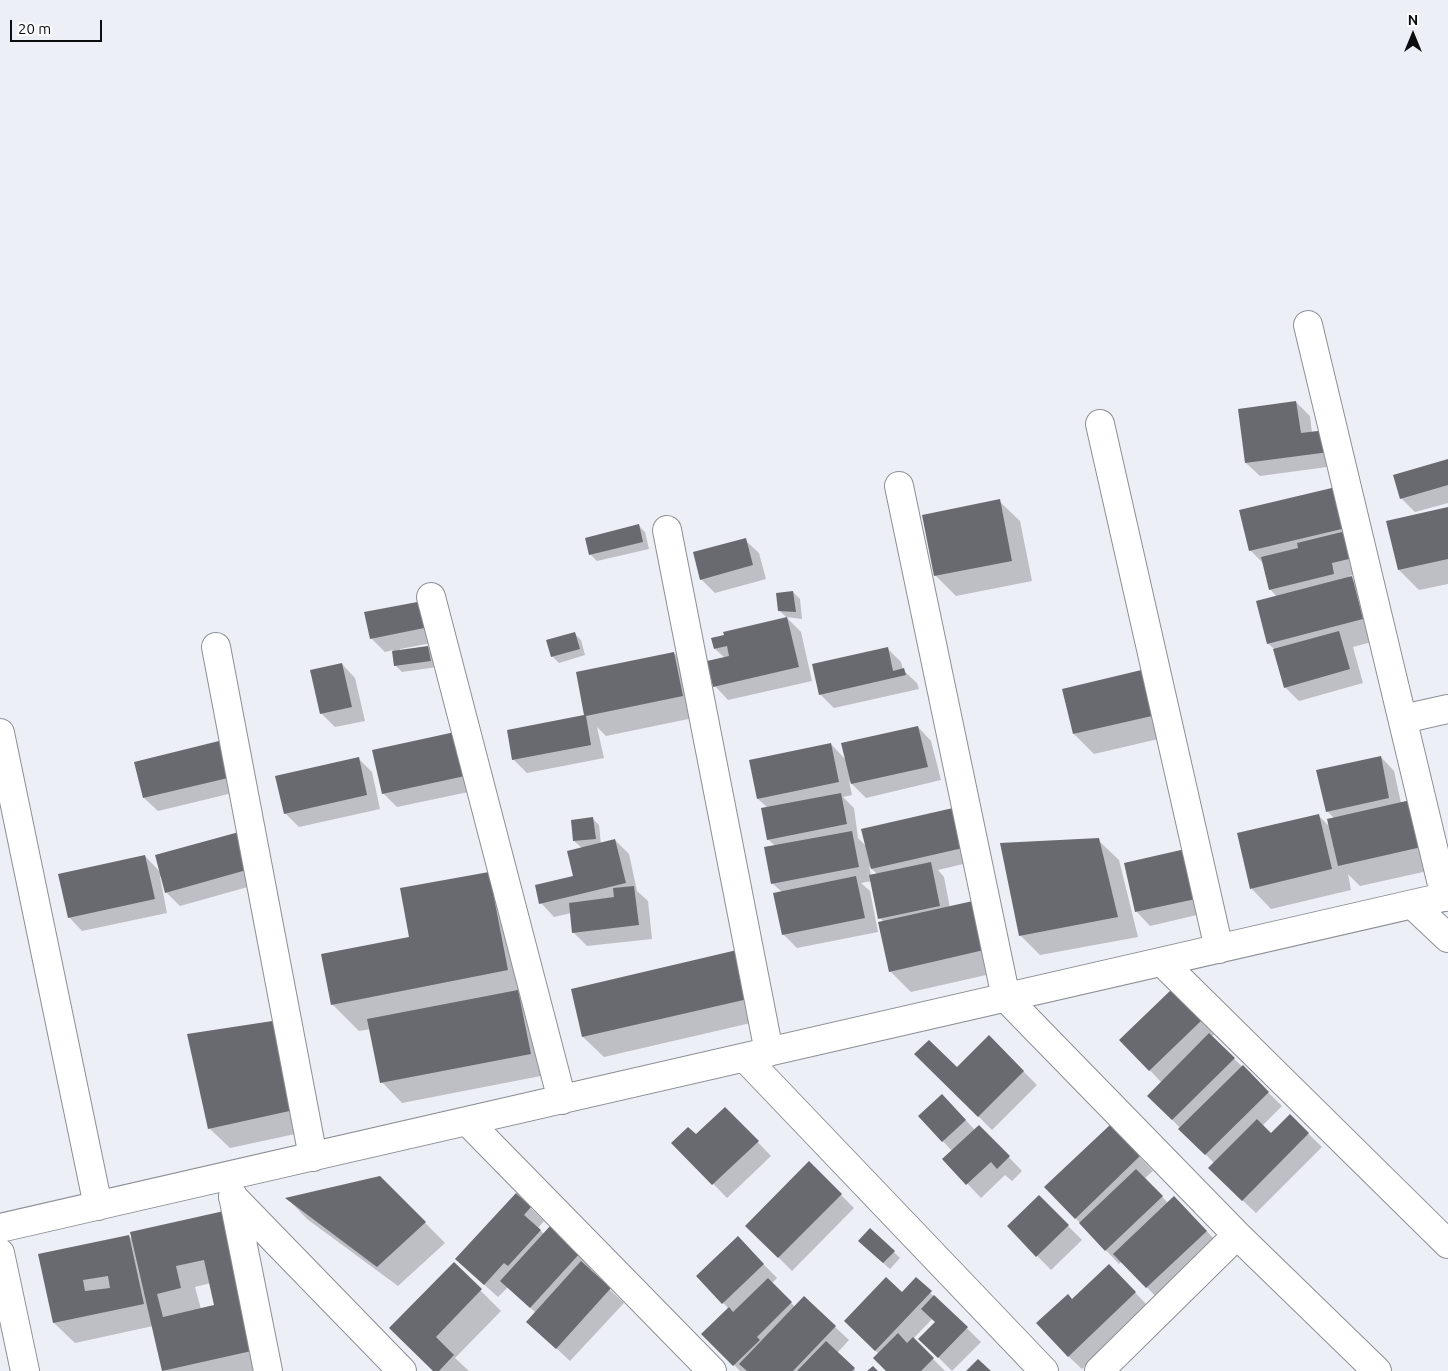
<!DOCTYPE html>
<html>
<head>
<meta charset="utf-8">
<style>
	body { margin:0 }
	#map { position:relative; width:1448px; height:1371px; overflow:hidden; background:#edeff6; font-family:Ubuntu,sans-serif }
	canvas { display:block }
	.north { position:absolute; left:1388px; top:10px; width:50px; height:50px; -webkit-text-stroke:4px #fcfdfe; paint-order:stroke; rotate:0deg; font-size:14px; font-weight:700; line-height:20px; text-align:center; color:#0c0d0f }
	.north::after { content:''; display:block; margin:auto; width:18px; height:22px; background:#0c0d0f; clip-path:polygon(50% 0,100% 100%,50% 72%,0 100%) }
	.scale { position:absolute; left:10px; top:20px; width:92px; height:22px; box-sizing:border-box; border:2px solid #0c0d0f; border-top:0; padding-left:6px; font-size:15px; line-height:18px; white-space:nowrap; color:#0c0d0f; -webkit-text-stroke:4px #fcfdfe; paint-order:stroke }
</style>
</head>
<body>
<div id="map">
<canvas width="1448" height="1371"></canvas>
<div class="north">N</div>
<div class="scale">20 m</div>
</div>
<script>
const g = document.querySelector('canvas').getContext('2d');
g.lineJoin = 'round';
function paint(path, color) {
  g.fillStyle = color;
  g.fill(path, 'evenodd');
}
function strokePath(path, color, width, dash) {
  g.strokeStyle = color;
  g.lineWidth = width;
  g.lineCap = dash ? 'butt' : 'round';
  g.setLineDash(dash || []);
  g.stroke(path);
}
const shadow = new Path2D(`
	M1296,402L1310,416L1312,433L1342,465L1260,476L1246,463Z
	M1448,460V503L1415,512L1401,498Z
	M1336,489L1366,572L1349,576L1372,598L1383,639L1353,647L1363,683L1299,701L1285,687L1275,650L1268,643L1277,597L1270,589L1264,564L1250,550Z
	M999,501L1020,521L1032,581L956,596L935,575Z
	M1448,509V584L1419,590L1399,570Z
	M639,526L645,532L649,549L597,561L590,554Z
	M745,540L759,553L766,579L715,593L701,579Z
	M793,592L800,599L802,619L786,617L780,611Z
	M428,601L447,640L400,649V651L428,647L434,654L437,667L402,672L395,665L393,650L385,652L371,638Z
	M787,618L801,632L812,681L728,700L715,686L725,658L715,649Z
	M574,633L581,640L585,655L559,663L552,656Z
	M888,649L901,662L903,670L917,683L919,689L834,708L820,694Z
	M674,653L694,674L703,716L606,736L597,727L604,758L527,773L513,759L586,717L577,673Z
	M342,664L355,678L365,721L335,727L321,713Z
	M1174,689L1184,733L1094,754L1074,734Z
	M918,727L931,741L941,780L866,798L849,781L852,795L843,797L854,808L858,838L867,847L953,809L976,861L938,870L944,877L950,908L1004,971L911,992L890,971L884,922L880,918L872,881L861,883L870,891L878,932L797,948L783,934L782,892L772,883L776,847L768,839V808L758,799L831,744L846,760ZM869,866L877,874L871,875Z
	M455,734L478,790L397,807L383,793Z
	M219,743L233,756L241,791L158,811L144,798Z
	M1381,757L1394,771L1401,803L1446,867L1360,886L1348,874L1351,890L1271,909L1251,888L1318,815L1330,827L1335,819L1327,811Z
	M358,758L372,772L380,809L299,827L285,813Z
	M593,819L599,825L601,844L615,840L629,854L637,891L648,901L652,939L587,946L573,932L571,913L554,917L541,903L574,877L582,848L574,841Z
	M238,833L262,883L180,906L166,892L162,877H160L167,913L82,931L69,917L145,856L161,873Z
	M1098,840L1119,860L1138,937L1040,955L1020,935Z
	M1125,864L1218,910L1150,926L1137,912Z
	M489,873L551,1074L402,1103L382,1082L371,1029L359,1031L332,1004Z
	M736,952L768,1019L604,1057L583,1037L572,990Z
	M1172,991L1214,1034L1212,1037L1282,1106L1262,1126L1271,1135L1290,1116L1322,1147L1256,1213L1223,1182L1214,1163L1149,1096L1162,1083L1121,1040Z
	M278,1021L314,1130L230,1148L209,1128Z
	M989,1037L1037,1085L992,1130L916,1054L957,1069Z
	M725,1108L771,1156L727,1198L673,1143L696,1136Z
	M956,1110L975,1130L979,1126L1022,1171L1012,1181L1005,1175L981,1198L944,1159L952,1151L920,1116Z
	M1123,1140L1153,1171L1145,1178L1168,1203L1187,1211L1220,1245L1160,1301L1122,1261L1119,1264L1046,1187Z
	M809,1163L854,1208L792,1271L747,1226Z
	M380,1177L445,1243L398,1286L307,1219L288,1199Z
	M516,1194L544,1221L538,1228L544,1234L551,1227L594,1266L590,1271L624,1303L570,1361L542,1335L536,1313L508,1287L498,1297L470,1272Z
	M1039,1197L1082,1240L1051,1270L1008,1226Z
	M224,1212L274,1371H163L153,1326L75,1343L54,1323L39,1255L129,1236L134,1241ZM211,1283L216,1306L201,1309L195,1287Z
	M738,1238L777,1278L772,1283L795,1307L835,1327L849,1340L837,1353L856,1371H740L703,1334L729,1309L698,1276Z
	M866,1248L894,1252L900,1258L890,1269Z
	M454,1264L501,1311L455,1358L469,1371H434L391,1328Z
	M916,1279L981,1342L952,1371L920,1339L936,1322L932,1319L913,1339L945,1371H887L879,1354L859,1335Z
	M1122,1279L1149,1307L1082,1369L1068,1356L1072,1300Z`);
const building = new Path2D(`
	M1296,401L1301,433L1326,430L1329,452L1245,463L1238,409Z
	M1448,459V485L1400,499L1393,475Z
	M1336,487L1346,528L1249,551L1239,510Z
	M1000,499L1012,561L934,576L922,515Z
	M1448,507V559L1398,570L1386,521Z
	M639,524L643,542L589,555L585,538Z
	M1346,531L1353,558L1332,563L1334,574L1269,590L1261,557L1298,548L1297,543Z
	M746,538L753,565L700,580L693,552Z
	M1352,576L1363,619L1267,644L1256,601Z
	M793,591L796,612L778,611L776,593Z
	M428,600L434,626L370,639L364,612Z
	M787,617L799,667L713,687L707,661L729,656L727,646L714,649L711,638L724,635L723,632Z
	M1339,631L1350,669L1284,688L1273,649Z
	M575,632L580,649L551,657L546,640Z
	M428,646L431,661L394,666L392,651Z
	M888,647L893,671L904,668L906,675L819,695L812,664Z
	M674,652L683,696L586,716L591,745L512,760L507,730L584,715L576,672Z
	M342,663L352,707L320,714L310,670Z
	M1154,667L1165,713L1073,734L1062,689Z
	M918,726L928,767L851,784L841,743Z
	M455,732L465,776L382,794L372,750Z
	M219,741L228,778L143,798L134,762Z
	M831,743L839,782L757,799L749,760Z
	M1381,756L1389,798L1326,812L1316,770Z
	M359,757L367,795L284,814L275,776Z
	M841,793L847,824L767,840L761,808Z
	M1415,799L1426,846L1338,866L1327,819Z
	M953,808L963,848L871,869L861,829Z
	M1319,814L1332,869L1250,889L1237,833Z
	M593,817L596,839L573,841L571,820Z
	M852,831L859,867L771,884L764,847Z
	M239,832L250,869L165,893L155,855Z
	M1099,838L1118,917L1019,936L1000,843Z
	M615,839L626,883L539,904L535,885L573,876L567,851Z
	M1194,847L1205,897L1135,912L1124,863Z
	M145,855L155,899L68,918L58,874Z
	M931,862L940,906L878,919L869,875Z
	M489,872L508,970L331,1005L321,954L409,937L400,888Z
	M856,876L865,918L782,935L773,893Z
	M634,886L639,925L572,933L569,903L614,897L613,888Z
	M973,901L984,950L889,972L878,922Z
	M737,950L748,999L582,1037L571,989Z
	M1172,989L1202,1020L1149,1071L1119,1040Z
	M518,990L531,1054L380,1083L367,1019Z
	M279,1020L294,1110L208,1129L187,1034Z
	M1209,1033L1235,1058L1172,1120L1147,1096Z
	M989,1035L1024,1071L978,1117L914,1054L929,1040L957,1067Z
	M1243,1065L1269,1092L1205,1155L1178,1129Z
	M942,1094L966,1120L942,1142L918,1116Z
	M725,1107L759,1141L712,1185L671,1143L688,1127L696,1134Z
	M1290,1114L1309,1133L1242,1201L1208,1168L1257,1119L1271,1133Z
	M979,1125L1010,1156L997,1169L991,1162L966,1185L942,1159Z
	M1110,1125L1140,1156L1075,1219L1044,1187Z
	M809,1161L842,1194L778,1258L745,1226Z
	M1136,1169L1163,1196L1105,1251L1079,1223Z
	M380,1176L426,1222L377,1267L285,1198Z
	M516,1193L531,1207L524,1215L541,1230L508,1266L504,1263L484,1285L455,1259Z
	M1039,1195L1069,1225L1036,1257L1007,1226Z
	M1174,1196L1207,1231L1146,1288L1113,1254Z
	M224,1211L256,1350L162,1371L130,1232ZM204,1260L214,1305L163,1317L157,1294L181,1288L176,1266Z
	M551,1225L581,1252L530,1308L500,1281Z
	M870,1228L895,1251L883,1263L858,1241Z
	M129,1235L144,1304L53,1323L38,1254ZM108,1276L110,1288L85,1291L83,1280Z
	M738,1236L764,1264L722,1304L696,1276Z
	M581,1261L611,1288L556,1349L526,1322Z
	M454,1262L482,1289L436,1337L454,1355L439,1371H433L389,1328Z
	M1109,1264L1136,1292L1068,1357L1036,1323L1068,1294L1072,1299Z
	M886,1277L902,1292L916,1277L932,1291L875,1351L844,1321Z
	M768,1278L792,1302L757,1337L760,1340L733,1366L701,1334L729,1307L733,1312Z
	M934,1295L968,1327L938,1358L918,1339L935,1322L921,1309Z
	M804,1296L836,1326L793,1371H747L739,1364Z
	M898,1333L907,1343L913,1337L934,1358L921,1371H886L873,1358Z
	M826,1341L855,1368L852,1371H797Z
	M978,1359L991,1371H966Z
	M873,1366L878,1371H867Z`);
const minor = new Path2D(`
	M1308,325L1445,897
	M1100,424L1219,949
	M899,486L1006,998L1237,1235L1377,1371
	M667,530L769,1052
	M431,597L562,1100
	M216,647L313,1157
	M1403,719L1448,709
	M0,733L98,1206
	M1413,905L1448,938
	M1162,962L1448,1244
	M745,1058L1044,1371
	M467,1121L712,1371
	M233,1196L268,1371
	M233,1197L402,1371
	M0,1228L1448,896
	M0,1253L25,1371
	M1099,1371L1237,1235`);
paint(shadow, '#0003');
paint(building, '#686a70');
strokePath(minor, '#8c8f95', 30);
strokePath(minor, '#fff', 28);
</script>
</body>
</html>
